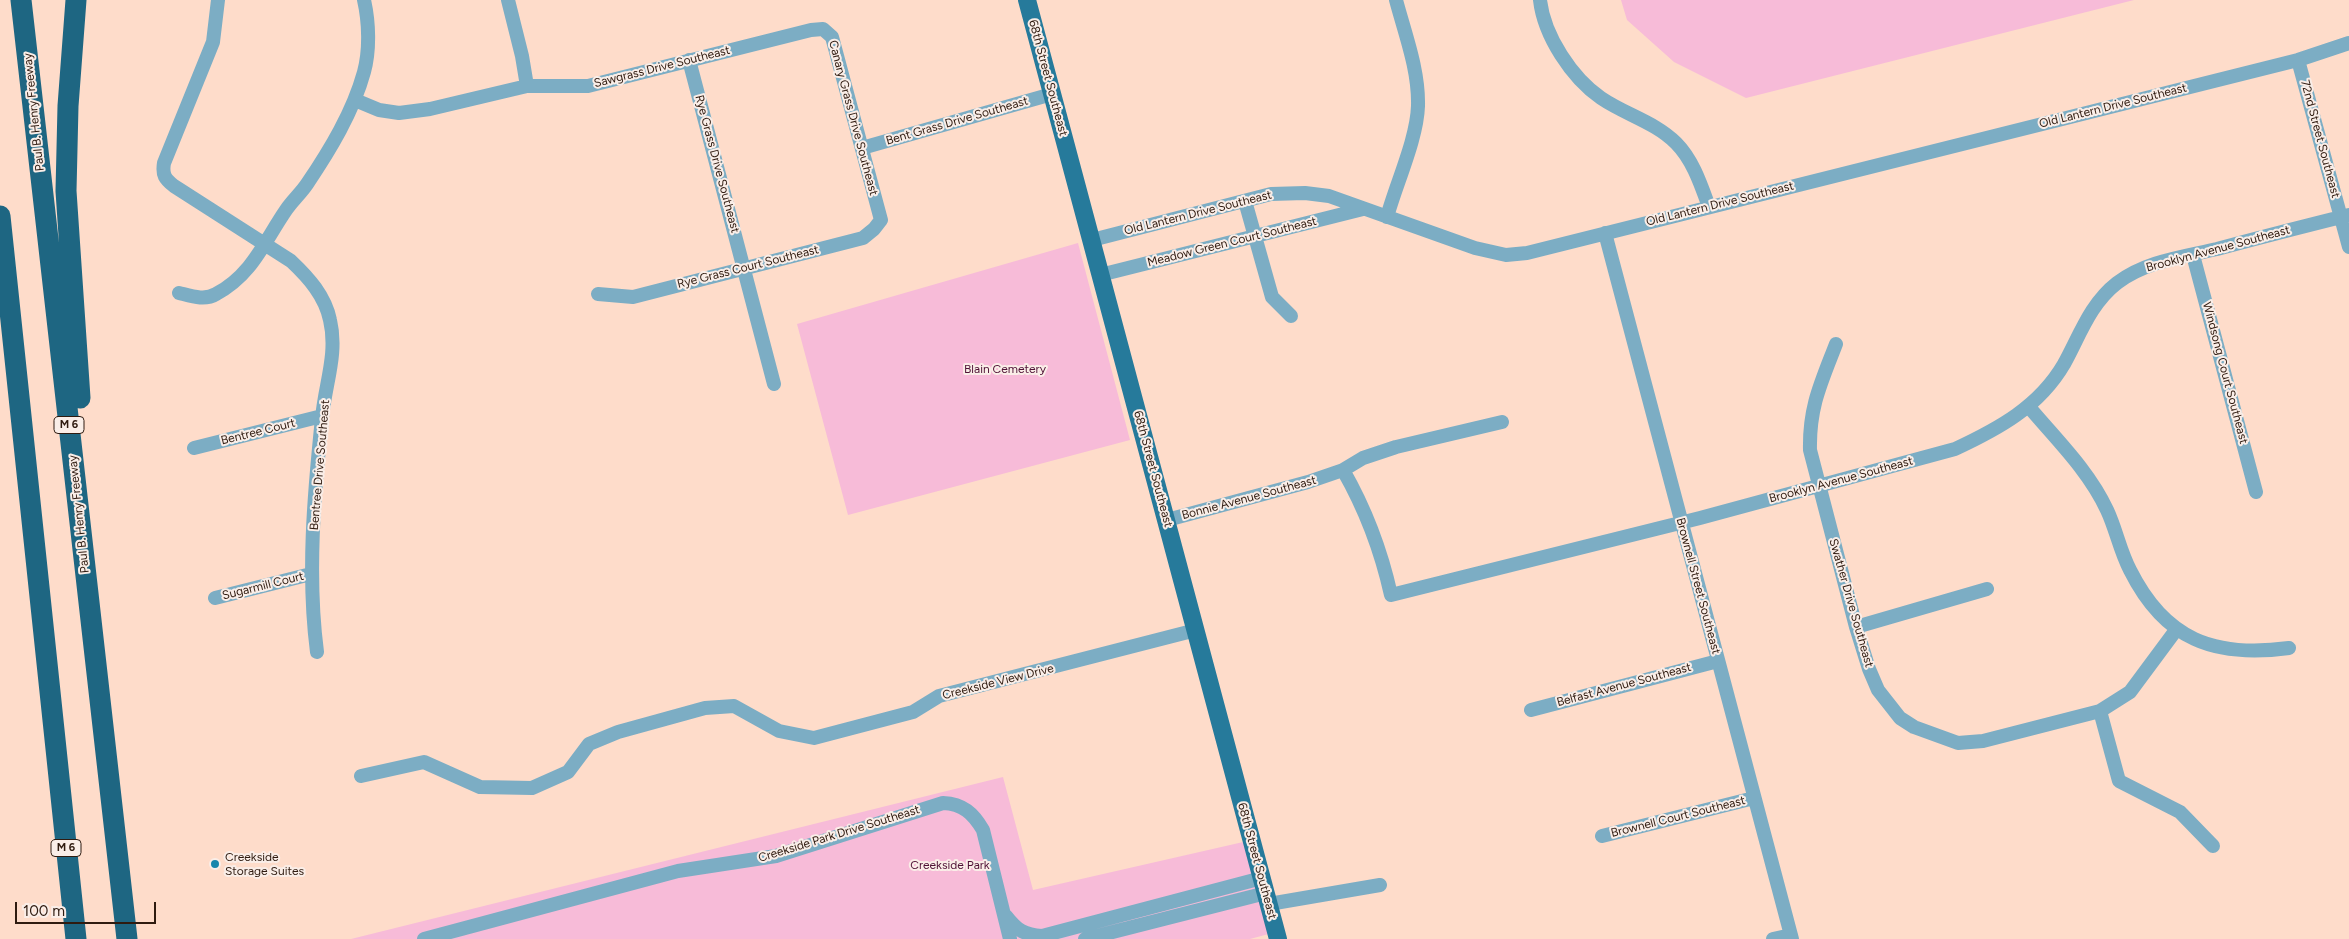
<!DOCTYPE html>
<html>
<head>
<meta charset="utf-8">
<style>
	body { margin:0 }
	#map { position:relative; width:2349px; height:939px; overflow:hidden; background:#fedcca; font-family:Figtree,sans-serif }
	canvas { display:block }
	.scale { position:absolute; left:15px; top:902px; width:141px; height:22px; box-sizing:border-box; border:2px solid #2f1b10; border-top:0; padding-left:6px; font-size:15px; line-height:18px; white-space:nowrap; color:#2f1b10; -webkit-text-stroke:4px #faeee8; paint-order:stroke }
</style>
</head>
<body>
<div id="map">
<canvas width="2349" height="939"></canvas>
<div class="scale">100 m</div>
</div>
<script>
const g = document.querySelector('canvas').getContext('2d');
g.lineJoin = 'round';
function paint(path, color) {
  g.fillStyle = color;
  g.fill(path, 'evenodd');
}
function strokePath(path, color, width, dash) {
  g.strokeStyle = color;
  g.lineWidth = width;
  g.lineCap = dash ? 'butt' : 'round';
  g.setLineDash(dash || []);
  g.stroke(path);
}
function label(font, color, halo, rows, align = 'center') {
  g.font = font + ' Figtree,sans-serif';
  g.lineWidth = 4;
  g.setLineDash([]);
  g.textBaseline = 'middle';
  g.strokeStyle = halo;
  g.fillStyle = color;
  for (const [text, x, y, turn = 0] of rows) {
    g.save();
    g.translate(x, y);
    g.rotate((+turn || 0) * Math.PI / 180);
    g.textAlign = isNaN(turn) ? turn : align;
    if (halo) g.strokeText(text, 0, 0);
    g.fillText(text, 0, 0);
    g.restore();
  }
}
const green = new Path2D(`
	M1621,0H2134L1746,98L1674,62L1627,20Z
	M1078,243L1130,440L848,515L797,324Z
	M1003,777L1033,890L1252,840L1276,932L1250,939H351Z`);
const minor = new Path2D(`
	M218,0L213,42L164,163C162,175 165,179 174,186L291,261C309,278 325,296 330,320C338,354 325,384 322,418C314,495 307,575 317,652
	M508,0L522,56L527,86
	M1540,0C1544,36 1572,78 1601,98C1626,115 1655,122 1676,143C1693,160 1701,185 1709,207
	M689,60L774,384
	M2298,60L2349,247
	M355,100L379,110L399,113L430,109L527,86H588L811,30L823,29L832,37L881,220L874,229L863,238L633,297L598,294
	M862,148L1052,94
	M1245,201L1272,297L1291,316
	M1387,217C1396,184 1417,139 1418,106C1419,70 1405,34 1396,0
	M1605,233L1792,939
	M1092,240L1271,194L1305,193L1329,196L1475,248L1506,255L1527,253L2298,60L2349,43
	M2193,255L2256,492
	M1100,275L1363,209
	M179,293C191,296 205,301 216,294C252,275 264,242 286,210C292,201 301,193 307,184C330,150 353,112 364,72C370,50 369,22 364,0
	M1836,344C1821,383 1809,407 1810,450L1856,627L1869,669L1878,690L1900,718L1914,727L1958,743L1983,741L2100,711L2130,692L2176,630
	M2029,407C2057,440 2089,471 2107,510C2116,529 2120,551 2130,570C2165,640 2214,658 2289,648
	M194,448L322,416
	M1343,470C1366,510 1381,550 1391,595L1700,518L1955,449C1998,429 2039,407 2064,364C2080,335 2090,304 2117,283C2146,261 2183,257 2217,249C2261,237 2305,226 2349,215
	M1167,520L1308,482L1343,470L1363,458L1396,447L1502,422
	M215,598L311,574
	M1856,627L1987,589
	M1531,710L1718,661
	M2100,711L2119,781L2180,812L2213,846
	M361,776L424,762L480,787L532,788L568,772L589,744L618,732L705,708L734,706L779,731L814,738L913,712L939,696L1196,630
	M1602,836L1754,798
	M1269,904L1380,885
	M1006,916C1017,930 1024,935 1042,936L1262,878
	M424,939L678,871L776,856L943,803C963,804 973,813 983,830L1010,939
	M1085,939L1266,893
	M1773,939L1791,935`);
const major = new Path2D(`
	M1027,0L1278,939`);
const highway = new Path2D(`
	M21,0L127,939
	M76,0L68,106L66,191L80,398
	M0,216L76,939`);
const markers = [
	[215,864,5,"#1786ac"]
];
const shields = [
	[69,425,30],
	[66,848,30]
];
const shieldNames = [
	["M 6",69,425],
	["M 6",66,848]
];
const streetNames = [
	["Sawgrass Drive Southeast",662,67,-14],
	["68th Street Southeast",1048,78,75],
	["Old Lantern Drive Southeast",2113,106,-14],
	["Paul B. Henry Freeway",34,112,-96],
	["Canary Grass Drive Southeast",853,118,75],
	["Bent Grass Drive Southeast",957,121,-16],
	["72nd Street Southeast",2320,139,75],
	["Rye Grass Drive Southeast",717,164,75],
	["Old Lantern Drive Southeast",1720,204,-14],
	["Old Lantern Drive Southeast",1198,213,-14],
	["Meadow Green Court Southeast",1232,242,-14],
	["Brooklyn Avenue Southeast",2218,249,-15],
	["Rye Grass Court Southeast",748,267,-14],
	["Windsong Court Southeast",2225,373,75],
	["Bentree Court",258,432,-14],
	["Bentree Drive Southeast",320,465,-85],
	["68th Street Southeast",1153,469,75],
	["Brooklyn Avenue Southeast",1841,480,-15],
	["Bonnie Avenue Southeast",1249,498,-15],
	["Paul B. Henry Freeway",79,514,-96],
	["Sugarmill Court",263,586,-14],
	["Brownell Street Southeast",1698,586,75],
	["Swather Drive Southeast",1851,603,74],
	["Creekside View Drive",998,682,-14],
	["Belfast Avenue Southeast",1624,685,-15],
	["Brownell Court Southeast",1678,817,-14],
	["Creekside Park Drive Southeast",839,834,-17],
	["68th Street Southeast",1257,861,75]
];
const parkNames = [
	["Blain Cemetery",1005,369],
	["Creekside Park",950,865]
];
const poiNames = [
	["Creekside",225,857],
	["Storage Suites",225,871]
];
paint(green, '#f7bbd8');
strokePath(minor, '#7cadc4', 14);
strokePath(major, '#267a9b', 18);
strokePath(highway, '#1e6682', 21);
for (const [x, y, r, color] of markers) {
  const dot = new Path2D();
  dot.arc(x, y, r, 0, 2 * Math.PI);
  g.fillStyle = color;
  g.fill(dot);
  strokePath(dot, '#faeee8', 2);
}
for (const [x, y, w] of shields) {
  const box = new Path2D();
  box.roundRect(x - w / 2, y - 8.5, w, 17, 4);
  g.fillStyle = '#faeee8';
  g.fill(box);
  strokePath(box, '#2f1b10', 1);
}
label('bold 11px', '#2f1b10', null, shieldNames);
label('12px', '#2f1b10', '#faeee8', streetNames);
label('12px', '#4f1236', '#faeee8', parkNames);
label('12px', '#2f1b10', '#faeee8', poiNames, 'left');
</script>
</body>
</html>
